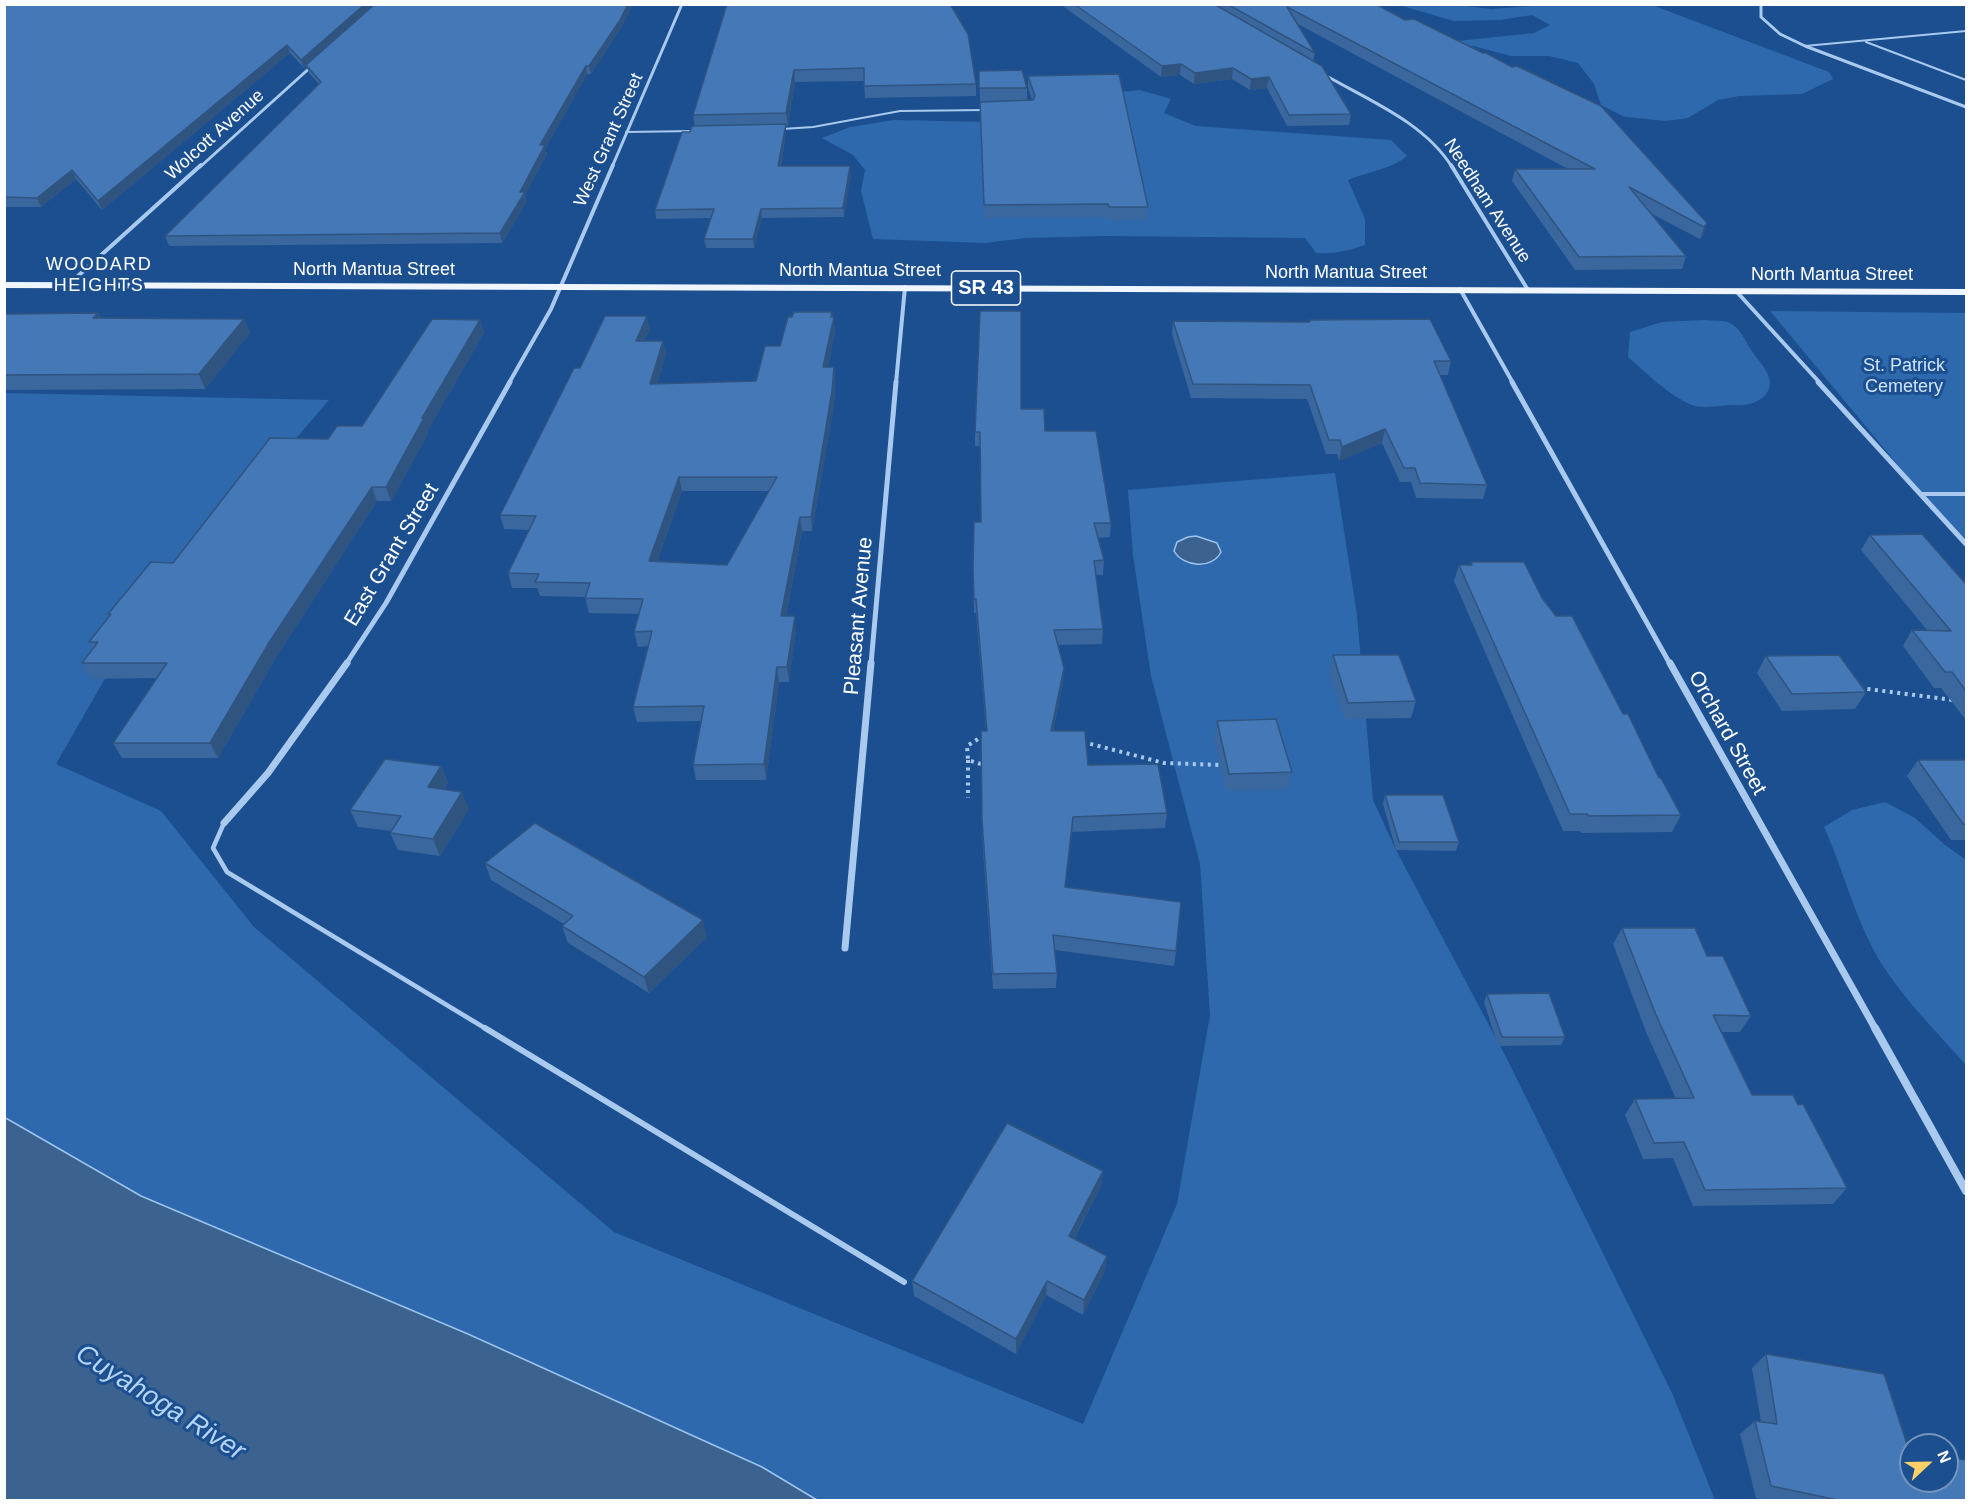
<!DOCTYPE html>
<html>
<head>
<meta charset="utf-8">
<style>
	body { margin:0 }
	#map { position:relative; width:1971px; height:1505px; overflow:hidden; background:#1b4f8f; font-family:Arial,sans-serif }
	canvas { display:block }
	.frame { position:absolute; inset:0; border:6px solid #fff; pointer-events:none }
	.north { position:absolute; left:1899px; top:1433px; width:60px; height:60px; box-sizing:border-box; background:#1b4f8f; border:2px solid #7695bc; border-radius:50%; rotate:68deg; font-size:16px; font-weight:700; line-height:24px; text-align:center; color:#fff }
	.north::after { content:''; display:block; margin:auto; width:21px; height:27px; background:#ffd166; clip-path:polygon(50% 0,100% 100%,50% 72%,0 100%) }
</style>
</head>
<body>
<div id="map">
<canvas width="1971" height="1505"></canvas>
<div class="frame"></div>
<div class="north">N</div>
</div>
<script>
const g = document.querySelector('canvas').getContext('2d');
g.lineJoin = 'round';
function paint(path, color) {
  g.fillStyle = color;
  g.fill(path, 'evenodd');
}
function strokePath(path, color, width, dash) {
  g.strokeStyle = color;
  g.lineWidth = width;
  g.lineCap = dash ? 'butt' : 'round';
  g.setLineDash(dash || []);
  g.stroke(path);
}
function label(font, color, halo, rows, align = 'center') {
  g.font = font + ' Arial,sans-serif';
  g.lineWidth = 6;
  g.setLineDash([]);
  g.textBaseline = 'middle';
  g.strokeStyle = halo;
  g.fillStyle = color;
  for (const [text, x, y, turn = 0] of rows) {
    g.save();
    g.translate(x, y);
    g.rotate((+turn || 0) * Math.PI / 180);
    g.textAlign = isNaN(turn) ? turn : align;
    if (halo) g.strokeText(text, 0, 0);
    g.fillText(text, 0, 0);
    g.restore();
  }
}
const green = new Path2D(`
	M1559,4L1652,5L1829,72L1833,79L1802,94L1739,96L1718,100L1688,118L1666,121L1625,117L1601,105L1594,84L1578,63L1549,56H1511L1473,46L1452,54L1410,46L1534,33L1550,25L1532,15L1500,20L1454,21L1399,5H1457L1491,9Z
	M1140,90L1171,99L1164,113L1196,126L1391,140L1407,156C1392,169 1367,172 1348,180L1365,219V245C1348,251 1334,254 1316,253L1305,238L1104,236L1026,238L985,243L873,239L861,191L865,170L853,155L822,138L850,127L894,120L1037,123L1109,93Z
	M1770,311L1966,313V544L1922,494Z
	M1705,320C1711,321 1721,320 1728,322C1741,328 1744,339 1751,350C1759,362 1778,379 1766,394C1759,404 1743,406 1732,405C1723,405 1702,409 1695,406C1673,399 1646,373 1628,357L1630,332L1662,322Z
	M5,393L329,400L134,628L56,764L161,811L254,927L614,1232L1083,1424L1177,1204L1210,1015L1200,864L1151,676L1133,555L1128,490L1335,473L1357,615L1373,800L1396,850L1508,1061L1672,1393L1715,1500H817L762,1467L468,1334L141,1196L5,1117Z
	M1885,802L1915,818L1944,844L1966,860V1065C1937,1032 1905,1001 1881,963C1855,920 1844,871 1824,827L1852,810Z`);
const water = new Path2D(`
	M1196,536L1217,543L1221,552C1212,570 1183,567 1174,551L1177,542L1188,537Z
	M4,1117L141,1196L468,1334L762,1467L817,1500H5Z`);
const path = new Path2D(`
	M1860,688L1953,700
	M1083,742L1164,763L1220,765
	M968,760V798
	M981,764L968,760L967,746L978,739H985`);
const serviceFar3 = new Path2D(`
	M1866,42L1966,80
	M1805,46L1966,31
	M782,129L813,127L900,111L985,110
	M626,132L695,131`);
const serviceFar2 = new Path2D(`
	M1922,494H1966`);
const serviceFar1 = new Path2D(`
	M224,823L213,848L227,872L488,1030`);
const service = new Path2D(`
	M485,1028L904,1282`);
const minorFar4 = new Path2D(`
	M1761,4V17L1780,34L1805,46L1966,107
	M1323,74C1368,100 1424,122 1452,167
	M200,167L313,65
	M612,167L682,4`);
const minorFar3 = new Path2D(`
	M1451,165L1528,290
	M68,285L201,165
	M1460,289L1513,383
	M1736,291L1820,383
	M509,383L551,309L613,165
	M896,383L905,287`);
const minorFar2 = new Path2D(`
	M1512,382L1670,664
	M1818,382L1966,544
	M346,664L386,603L510,382
	M871,664L896,382`);
const minorFar1 = new Path2D(`
	M1670,663L1876,1030
	M224,823L268,773L347,663
	M845,948L871,663`);
const minor = new Path2D(`
	M1875,1028L1966,1191`);
const primary = new Path2D(`
	M4,282L1966,289V295L4,288Z`);
const wall = new Path2D(`
	M4,4H633L621,28L591,74H587L545,149L547,154L525,195L527,201L502,243L169,246L165,236L319,84L309,73L306,66L304,68L290,53L102,210L76,179L41,207H4Z
	M727,4L976,84V96L865,98L864,81L795,82L788,126H786V133L781,166L851,174L844,217L762,218L754,248H706L704,239L711,218L656,219L655,210L690,132L695,126L693,115Z
	M1060,4H1376L1707,223L1703,236L1700,239L1650,213L1686,256L1682,269L1575,270L1512,181L1515,169H1568L1296,23L1315,53L1313,61L1351,114L1349,125L1287,126L1267,88L1250,90L1232,79L1194,84L1180,75L1161,77Z
	M979,71L1027,88V100H1032L1028,88V76L1148,207L1147,220H1108L1107,217L984,218Z
	M832,312L835,331L828,367H834L835,381L834,405L812,531H802L786,616L796,631L789,682H779L766,780H696L693,765L701,721L637,722L633,707L648,646L638,647L634,632L639,614L589,613L585,597L540,596L537,588H512L508,573L529,530L504,529L500,515L580,368L650,329L644,341H663L666,354L657,384L756,381L780,346L792,317ZM682,491H769L727,565L657,562Z
	M98,313L101,318L244,319L250,333L205,389L4,390V314Z
	M480,320L484,333L428,430L429,432L391,501H377L277,656L218,758H122L113,743L156,678L91,679L82,663L93,649L89,642L109,616L108,614L328,439L362,426Z
	M1309,320L1451,361L1448,375H1440L1487,485L1483,499L1416,498L1411,482H1400L1382,443L1339,461L1337,454H1326L1307,399L1191,398L1172,334L1173,321L1309,322Z
	M1021,409L1045,431L1111,523L1110,537L1098,538L1104,560L1103,575H1096L1103,629L1102,644L1058,645L1064,668L1063,683L1053,731L1088,765L1167,813L1165,828L1072,832L1065,887L1176,951L1174,966L1055,950L1057,973L1056,988L993,989L982,836L981,731H986L976,613H974L973,570L981,522L980,446H975V432Z
	M1870,535L1966,584V720L1941,688H1934L1903,646L1912,630H1927L1861,550Z
	M1471,562L1542,598L1623,714L1681,815L1672,832L1581,833L1580,831H1563L1454,581L1459,565H1470Z
	M1333,655L1416,701L1411,718L1344,719L1329,672Z
	M1766,656L1866,692L1855,709L1782,711L1757,673Z
	M1217,721L1292,772L1288,789L1226,791L1214,738Z
	M1918,760H1966V840H1951L1907,776Z
	M441,766L448,783L444,789L469,809L440,856L398,850L390,833L392,831L358,827L350,810Z
	M1385,795L1459,842L1456,851L1396,850L1383,804Z
	M485,863L707,937L649,993L568,943L562,926L564,924L491,880Z
	M1622,928L1707,956L1751,1016L1740,1032H1722L1752,1095L1798,1105L1847,1188L1833,1204L1693,1206L1673,1158L1643,1159L1625,1115L1635,1099H1676L1646,1032L1613,944Z
	M1487,994L1565,1037L1561,1045L1498,1046L1484,1002Z
	M1103,1171L1101,1186L1074,1239L1107,1256L1105,1271L1083,1315L1046,1295L1016,1354L914,1296L912,1281Z
	M1766,1354L1909,1450L1966,1500H1765L1756,1498L1740,1434L1755,1421L1761,1422L1752,1368Z`);
const shadedWall = new Path2D(`
	M365,4H376L304,68L301,60Z
	M628,4H633L621,28L591,74L589,66Z
	M287,45L290,53L102,210L98,201Z
	M1181,64L1180,75L1161,77L1162,66Z
	M586,66L587,74L545,149L547,154L525,195L527,201L502,243L500,233L520,192L540,145Z
	M1233,68L1232,79L1194,84L1195,73Z
	M794,70L795,82L788,126L786,113Z
	M1269,77L1267,88L1250,90L1251,79Z
	M786,124V133L779,175L778,166Z
	M850,166L851,174L844,217L843,208Z
	M72,170L76,179L41,207L37,198Z
	M761,209L762,218L754,248L753,239Z
	M1707,223L1703,236L1700,239L1704,227Z
	M832,312L833,325L834,317L835,331L825,381L823,367Z
	M98,313L105,327L93,318Z
	M647,316L650,329L638,355L636,341Z
	M244,319L250,333L205,389L199,374Z
	M480,320L484,333L428,430L429,432L391,501L386,487L422,418Z
	M663,341L666,354L653,398L650,384Z
	M834,367L835,381L834,405L812,531L811,517Z
	M1385,429L1382,443L1339,461L1342,447Z
	M679,477L682,491L652,576L649,561Z
	M372,487L377,501L277,656L218,758L210,743L270,641Z
	M800,517L802,531L783,631L781,616Z
	M795,616L796,631L789,682L787,667Z
	M777,667L779,682L766,780L764,764Z
	M1064,668L1063,683L1050,746L1051,731Z
	M441,766L448,783L435,804L428,787Z
	M462,792L469,809L440,856L433,839Z
	M1073,817L1072,832L1064,902L1065,887Z
	M703,920L707,937L649,993L644,977Z
	M1103,1171L1101,1186L1067,1251L1069,1236Z
	M1107,1256L1105,1271L1083,1315L1084,1300Z
	M1047,1281L1046,1295L1016,1354V1339Z`);
const building = new Path2D(`
	M4,4H365L301,60L287,45L98,201L72,170L37,198L4,197Z
	M375,4H628L620,20L589,66H586L540,145H545L520,192H525L500,233L165,236L321,82L306,65Z
	M727,4H950L968,34L976,84L864,86V68L794,70L786,113L693,115Z
	M1074,4H1214L1322,66L1351,114L1289,115L1269,77L1251,79L1233,68L1195,73L1181,64L1162,66Z
	M1227,4H1376L1405,20L1414,19L1483,53H1486L1512,67L1517,66L1601,106L1707,223L1704,227L1629,187L1686,256L1579,257L1515,169H1595L1287,7L1315,53Z
	M1022,70L1027,88H979V71Z
	M1119,74L1148,207H1109L1108,204L984,205L980,102L1033,100L1035,96L1028,76Z
	M786,124L778,166H850L843,208L761,209L753,239H704L714,209L655,210L682,132H690L692,126Z
	M980,311H1021V409H1044L1045,431H1096L1111,523H1094L1104,560L1094,561L1103,629L1054,630L1064,668L1051,731H1085L1088,765L1158,764L1167,813L1073,817L1065,887L1181,902L1176,951L1053,935L1057,973L993,974L982,820L981,731H987L976,599H974L973,570L974,522H981L980,432H975Z
	M794,312H832L831,317H834L823,367H834L832,391L811,517H800L781,616H795L787,667H777L764,764L693,765L704,706L633,707L652,631L634,632L643,599L585,598L590,583L535,582L539,574L508,573L536,516L500,515L574,368H580L605,316H647L636,341H663L650,384L756,381L765,346H780L788,317H792ZM679,477H777L727,565L649,561Z
	M98,313L93,318L244,319L199,374L4,375V314Z
	M432,319L480,320L422,418H424L386,487H372L270,641L210,743H113L167,663H82L98,642H89L111,614H108L151,562L173,563L270,438L328,439L337,426H362Z
	M1430,319L1451,361H1434L1487,485L1420,483L1415,468H1404L1385,429L1342,447L1340,440H1329L1310,385L1193,384L1173,321L1310,322L1309,320Z
	M1922,534L1966,584V691L1952,672H1945L1912,630L1951,631L1870,535Z
	M1471,562H1524L1542,598L1556,616H1572L1623,714H1628L1659,778H1661L1681,815L1589,816L1587,814H1570L1459,565H1472Z
	M1333,655H1399L1416,701L1348,703Z
	M1839,655L1866,692L1792,694L1766,656Z
	M1276,719L1292,772L1229,774L1217,721Z
	M385,759L441,766L428,787L462,792L433,839L390,833L401,816L350,810Z
	M1918,760H1966V824H1963Z
	M1385,795H1443L1459,842H1399Z
	M535,823L703,920L644,977L562,926L573,916L485,863Z
	M1622,928H1695L1707,956H1723L1751,1016L1713,1015L1752,1095H1793L1798,1105L1803,1104L1847,1188L1705,1190L1684,1142L1654,1143L1635,1099L1694,1098L1656,1015Z
	M1549,993L1565,1037H1502L1487,994Z
	M1007,1123L1103,1171L1069,1236L1107,1256L1084,1300L1047,1281L1016,1339L912,1281Z
	M1766,1354L1884,1374L1909,1450L1911,1451V1481H1947V1457L1966,1460V1500H1838L1771,1486L1755,1421L1777,1424Z`);
const farStreetnames = [
	["Wolcott Avenue",215,135,-42],
	["West Grant Street",609,140,-66],
	["Needham Avenue",1487,201,57],
	["North Mantua Street",374,270],
	["North Mantua Street",860,271],
	["North Mantua Street",1346,273],
	["North Mantua Street",1832,275]
];
const farNeighbourhoodnames = [
	["WOODARD",99,265],
	["HEIGHTS",99,286]
];
const farParknames = [
	["St. Patrick",1904,366],
	["Cemetery",1904,387]
];
const shields = [
	[986,288,69]
];
const shieldNames = [
	["SR 43",986,288]
];
const streetNames = [
	["East Grant Street",392,555,-59],
	["Pleasant Avenue",859,616,-85],
	["Orchard Street",1727,733,61]
];
const nearWaternames = [
	["Cuyahoga River",160,1403,32]
];
paint(green, '#2e69ad');
paint(water, '#3c6290');
strokePath(water, '#9cc4f0', 1.5);
strokePath(path, '#a9c9ee', 4, [3, 4.5]);
strokePath(serviceFar3, '#a9c9ee', 2);
strokePath(serviceFar2, '#a9c9ee', 4);
strokePath(serviceFar1, '#a9c9ee', 4.5);
strokePath(service, '#a9c9ee', 6);
strokePath(minorFar4, '#a9c9ee', 3);
strokePath(minorFar3, '#a9c9ee', 4);
strokePath(minorFar2, '#a9c9ee', 5);
strokePath(minorFar1, '#a9c9ee', 7);
strokePath(minor, '#a9c9ee', 8);
paint(primary, '#f0f6ff');
paint(wall, '#3a679d');
paint(shadedWall, '#305480');
paint(building, '#4478b7');
strokePath(building, '#305480', 1.5);
label('18px', '#fff', '#1b4f8f', farStreetnames);
g.letterSpacing = '1.5px';
label('18px', '#fff', '#1b4f8f', farNeighbourhoodnames);
g.letterSpacing = '0px';
label('18px', '#cfe3fa', '#1b4f8f', farParknames);
for (const [x, y, w] of shields) {
  const box = new Path2D();
  box.roundRect(x - w / 2, y - 17, w, 34, 4.5);
  g.fillStyle = '#1b4f8f';
  g.fill(box);
  strokePath(box, '#fff', 1.5);
}
label('bold 20px', '#fff', null, shieldNames);
label('21px', '#fff', '#1b4f8f', streetNames);
label('italic 27px', '#b5d3f5', '#1b4f8f', nearWaternames);
</script>
</body>
</html>
